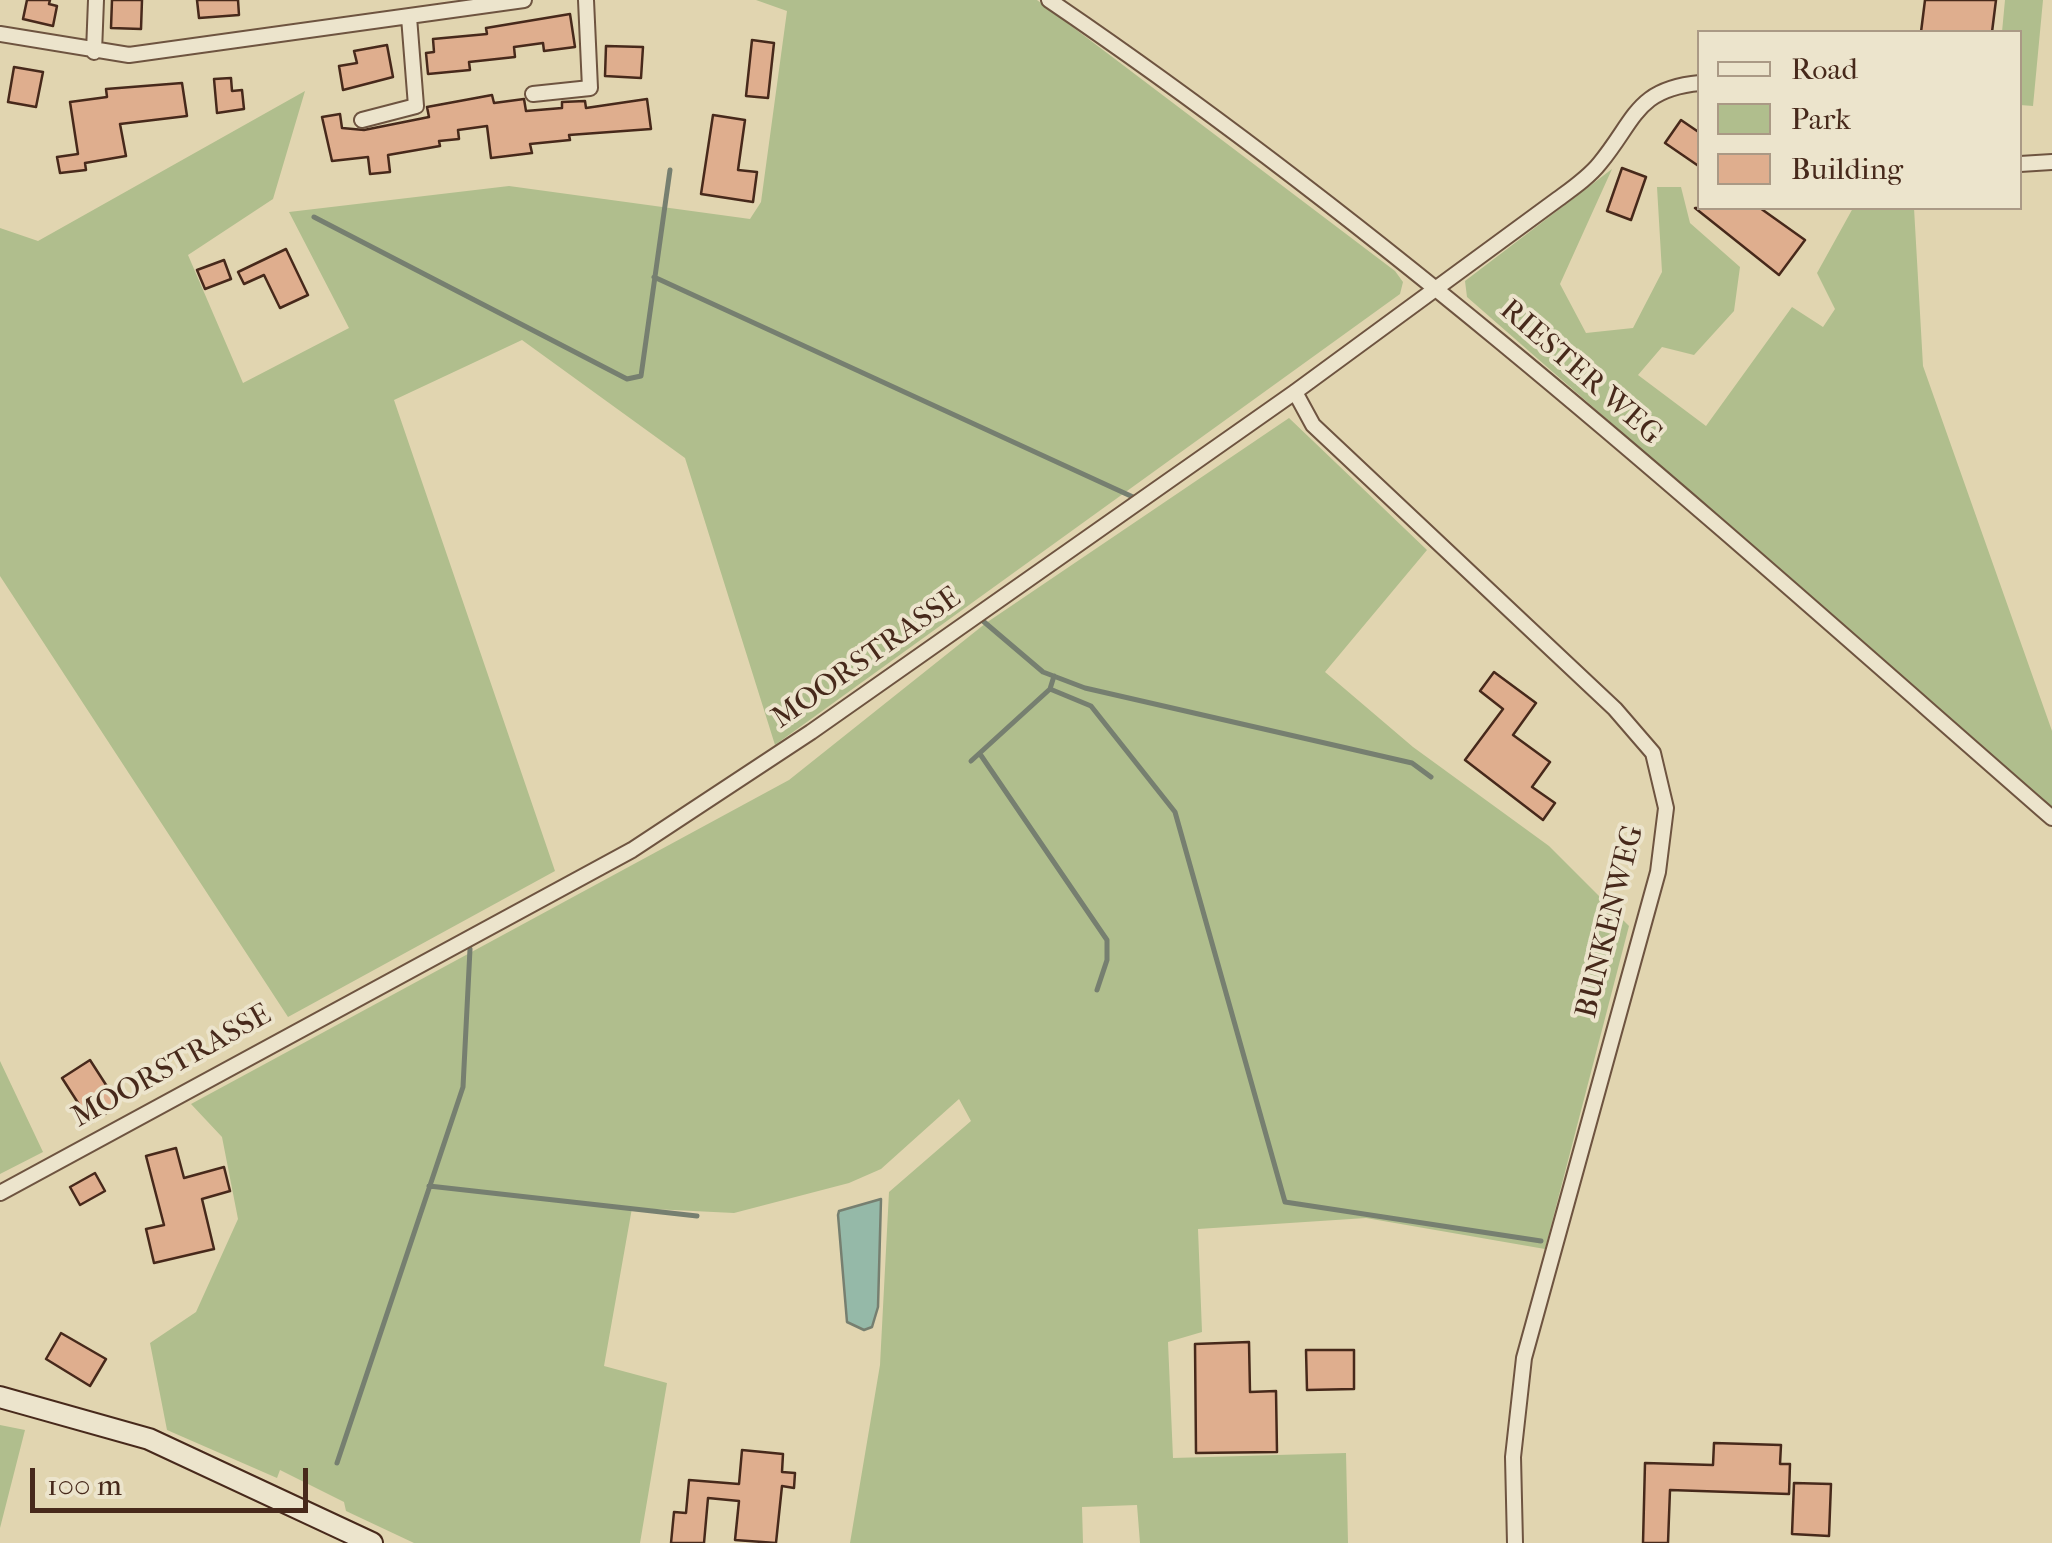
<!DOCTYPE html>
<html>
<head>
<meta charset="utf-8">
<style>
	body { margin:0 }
	#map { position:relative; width:2052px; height:1543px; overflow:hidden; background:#e1d5b0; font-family:"IM FELL French Canon",serif }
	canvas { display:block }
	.legend { position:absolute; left:1697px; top:30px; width:325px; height:180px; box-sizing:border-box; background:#ece4cc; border:2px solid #aa9985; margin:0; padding:12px 18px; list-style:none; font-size:30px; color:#47291b }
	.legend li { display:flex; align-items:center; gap:20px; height:50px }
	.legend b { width:50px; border:2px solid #aa9985 }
	.scale { position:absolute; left:30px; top:1468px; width:278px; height:45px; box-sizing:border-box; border:5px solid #47291b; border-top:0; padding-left:12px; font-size:30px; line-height:35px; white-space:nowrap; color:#47291b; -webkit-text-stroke:8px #ece4cc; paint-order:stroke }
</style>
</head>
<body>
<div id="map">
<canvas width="2052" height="1543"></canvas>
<ul class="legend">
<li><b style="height:12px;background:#ece4cc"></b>Road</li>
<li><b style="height:28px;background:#b0be8d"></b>Park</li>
<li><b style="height:28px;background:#dfae8e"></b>Building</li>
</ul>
<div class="scale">100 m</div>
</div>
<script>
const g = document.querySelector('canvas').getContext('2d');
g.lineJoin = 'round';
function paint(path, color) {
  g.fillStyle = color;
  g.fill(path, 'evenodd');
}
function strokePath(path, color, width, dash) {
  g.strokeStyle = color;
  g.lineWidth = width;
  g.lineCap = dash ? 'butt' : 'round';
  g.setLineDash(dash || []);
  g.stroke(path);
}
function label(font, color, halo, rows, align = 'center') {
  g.font = font + ' "IM FELL French Canon",serif';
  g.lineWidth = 8;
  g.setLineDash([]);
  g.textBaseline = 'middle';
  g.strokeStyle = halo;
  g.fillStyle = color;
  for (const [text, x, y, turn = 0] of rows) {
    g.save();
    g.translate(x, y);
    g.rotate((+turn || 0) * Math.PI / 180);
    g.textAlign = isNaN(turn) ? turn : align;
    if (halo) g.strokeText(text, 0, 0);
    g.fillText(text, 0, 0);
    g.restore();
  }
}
const green = new Path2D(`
	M756,0H1037L1395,271L1403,282L1400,294L775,745L685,458L522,340L394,400L555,871L288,1017L0,576V228L38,241L305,91L273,199L188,255L243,383L349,328L289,212L509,186L750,219L761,202L787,11Z
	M2005,0H2043L2033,106L2020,105V32H2002Z
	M1612,169L1560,284L1586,333L1633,328L1662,272L1657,187H1681L1690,223L1740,267L1734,311L1694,355L1662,347L1638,375L1706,426L1792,307L1823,327L1835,309L1817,273L1853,208H1914L1923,366L2052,731V808L1467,297L1465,281Z
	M1289,418L1427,550L1325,672L1413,747L1549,846L1629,926L1545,1249L1366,1218L1198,1229L1202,1332L1168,1342L1173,1458L1346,1453L1348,1543H1140L1137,1505L1082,1507L1083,1543H850L880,1365L889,1192L971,1121L959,1099L881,1169L849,1183L734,1213L632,1208L604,1366L667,1383L640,1543H414L346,1511L344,1502L280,1470L277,1478L167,1430L150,1343L196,1312L238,1219L222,1137L191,1104L789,780L986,623Z
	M0,1061L43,1152L0,1174Z
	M0,1425L25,1430L0,1528Z`);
const water = new Path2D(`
	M881,1199L878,1307L872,1327L864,1330L847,1322L838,1215L839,1211Z`);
const stream = new Path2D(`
	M314,217L627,379L641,376L670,170
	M654,277L1133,497
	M983,621L1043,672L1085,688L1412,763L1431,777
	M1054,676L1050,689L1091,706L1175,812L1285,1202L1541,1241
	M980,754L1107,940V960L1097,990
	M971,761L1050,689
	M429,1186L697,1216
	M337,1463L463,1087L470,949`);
const building = new Path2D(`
	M27,0H50L49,4L57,6L53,26L23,19Z
	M112,0H142L141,29L111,28Z
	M197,0H238L239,15L199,18Z
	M1925,0H1996L1992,32H1921Z
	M570,14L575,47L544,51L543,43L514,47L515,57L469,62L470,70L428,74L426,53L434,52L433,39L487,34L486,28Z
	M752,40L774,43L768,98L746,96Z
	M387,45L393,77L343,90L339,66L357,63L354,51Z
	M606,46L643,47L641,78L605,76Z
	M14,67L43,72L36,107L8,102Z
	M231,78L232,91L242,90L244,109L217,113L214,79Z
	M182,83L187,116L120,124L126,156L85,163L86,170L60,173L57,157L78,154L70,102L107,97L106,89Z
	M492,95L494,103L524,99L526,111L562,108V102L585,101L586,108L647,99L651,129L569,135L570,140L530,144L532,153L491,158L487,126L458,130L459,139L439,141L440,146L388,155L390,172L370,174L368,157L332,161L322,117L340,114L342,128L364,130L429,117L427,107Z
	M713,115L745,120L738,170L757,172L753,202L701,194Z
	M1681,120L1700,133V167L1665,143Z
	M1622,168L1646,177L1631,220L1607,211Z
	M1695,208H1760L1805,240L1779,275Z
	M286,249L308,295L280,308L264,275L244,284L238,272Z
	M224,260L231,279L205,289L197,270Z
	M1494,672L1536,703L1513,735L1550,762L1532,787L1555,803L1543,820L1465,760L1503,709L1480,691Z
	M90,1060L119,1105L91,1123L62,1078Z
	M176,1148L184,1178L224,1167L230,1191L202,1199L214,1249L154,1263L146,1229L164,1225L146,1156Z
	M95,1173L105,1191L80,1205L70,1187Z
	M61,1333L106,1359L90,1386L46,1359Z
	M1249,1342L1250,1392L1276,1391L1277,1452L1196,1453L1195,1344Z
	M1306,1350H1354V1389L1307,1390Z
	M1714,1443L1781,1445L1780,1464H1790L1789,1494L1670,1490L1668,1543H1643L1645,1463L1713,1465Z
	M742,1450L783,1454L782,1472L795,1473L794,1488L782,1486L776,1543L735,1540L739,1501L708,1498L704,1543H671L674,1512L686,1513L689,1480L739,1484Z
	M1794,1483L1831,1484L1829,1536L1792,1534Z`);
const street = new Path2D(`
	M1049,0C1407,243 1727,534 2052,818
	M0,34L129,55L524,0
	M94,52L96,0
	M533,94L590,88L586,0
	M362,120L416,106L409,17
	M2020,164L2052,162
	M1295,392L1313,425L1615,709L1653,753L1666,808L1658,872L1524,1358L1513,1457L1515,1543
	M0,1193L632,850L811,732L1295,392L1558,199C1573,188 1589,177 1600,163C1636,119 1636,89 1700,83`);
const secondary = new Path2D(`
	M0,1397L149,1439L372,1543`);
const streetNames = [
	["RIESTER WEG",1580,373,41],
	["MOORSTRASSE",867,659,-35],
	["BUNKENWEG",1611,922,-76],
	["MOORSTRASSE",172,1067,-29]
];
paint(green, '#b0be8d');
paint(water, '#95b9a8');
strokePath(water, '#767f70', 2.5);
strokePath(stream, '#767f70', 5);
paint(building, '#dfae8e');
strokePath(building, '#47291b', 2.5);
strokePath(street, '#6e5440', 18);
strokePath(secondary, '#47291b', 24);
strokePath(street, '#ece4cc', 14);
strokePath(secondary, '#ece4cc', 20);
label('30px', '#47291b', '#ece4cc', streetNames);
</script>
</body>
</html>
